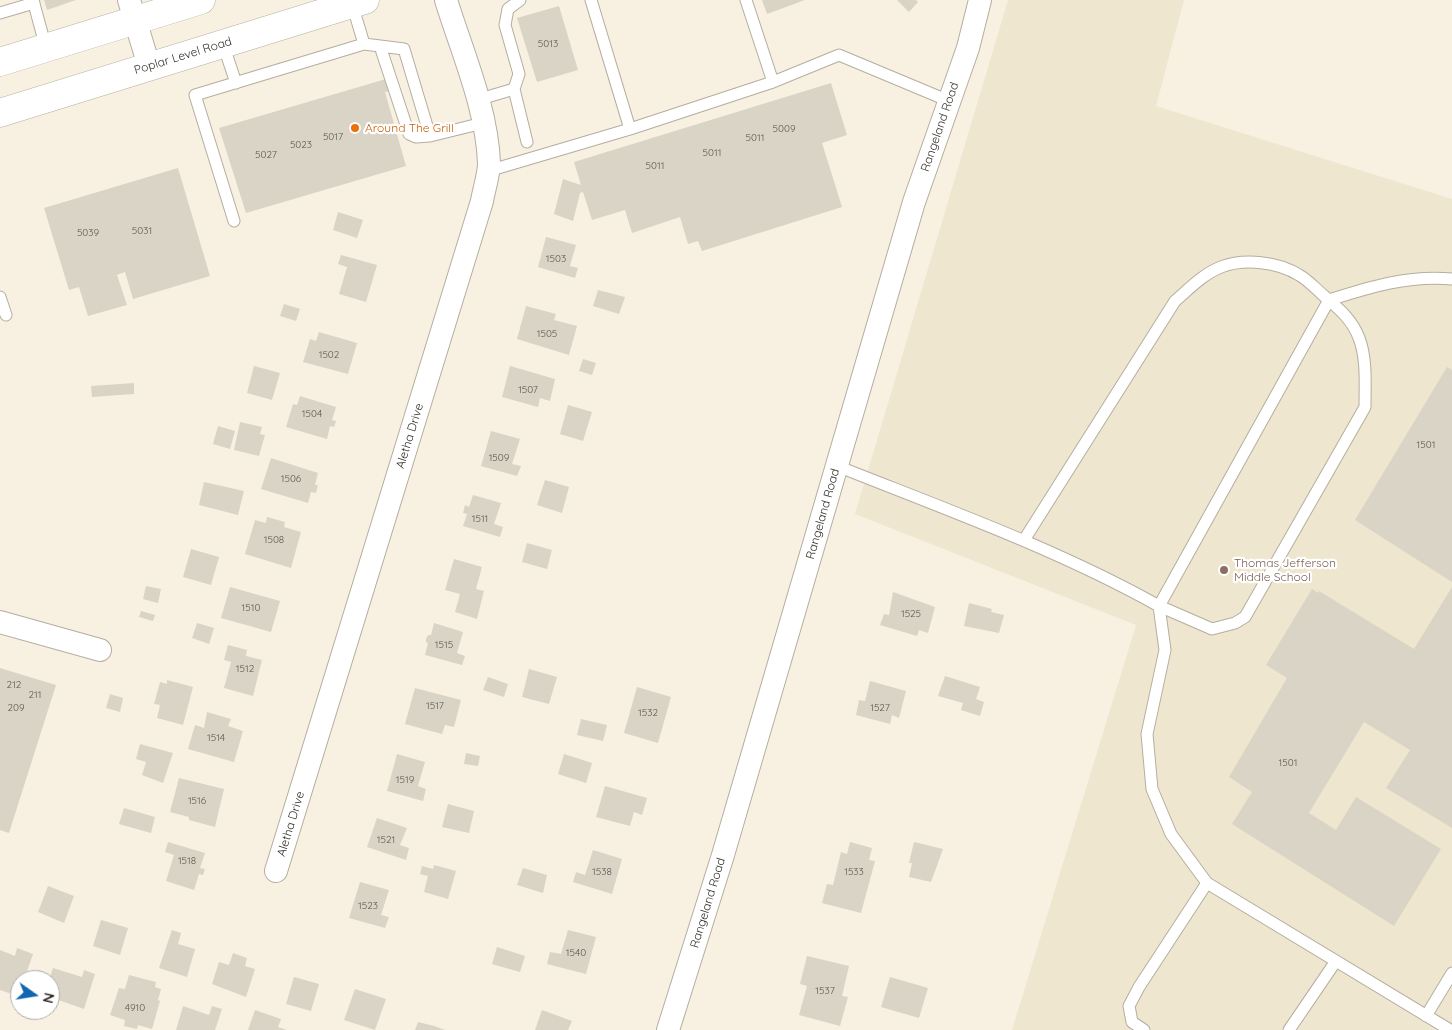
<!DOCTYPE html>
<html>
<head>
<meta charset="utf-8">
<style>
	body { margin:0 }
	#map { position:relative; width:1452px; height:1030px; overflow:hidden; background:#f8f1e2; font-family:Quicksand,sans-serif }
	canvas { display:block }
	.north { position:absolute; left:10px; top:970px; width:50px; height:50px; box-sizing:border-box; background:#fff; border:1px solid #adaca9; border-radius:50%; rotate:103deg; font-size:14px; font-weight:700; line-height:20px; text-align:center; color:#312f29 }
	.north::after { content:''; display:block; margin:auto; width:18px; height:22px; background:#1265b4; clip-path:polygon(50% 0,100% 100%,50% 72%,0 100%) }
</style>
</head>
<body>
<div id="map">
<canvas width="1452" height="1030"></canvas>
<div class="north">N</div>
</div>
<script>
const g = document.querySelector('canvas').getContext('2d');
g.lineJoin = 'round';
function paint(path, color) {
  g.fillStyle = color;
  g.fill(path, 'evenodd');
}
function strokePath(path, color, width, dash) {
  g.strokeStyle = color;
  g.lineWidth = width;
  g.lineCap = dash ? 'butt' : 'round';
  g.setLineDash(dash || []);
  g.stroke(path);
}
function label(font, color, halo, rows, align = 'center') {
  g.font = font + ' Quicksand,sans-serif';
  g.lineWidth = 4.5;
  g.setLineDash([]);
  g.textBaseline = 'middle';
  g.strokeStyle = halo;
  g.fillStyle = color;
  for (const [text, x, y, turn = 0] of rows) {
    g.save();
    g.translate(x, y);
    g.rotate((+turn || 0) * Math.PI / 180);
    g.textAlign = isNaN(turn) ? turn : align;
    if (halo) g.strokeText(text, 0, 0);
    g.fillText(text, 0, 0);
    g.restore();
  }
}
const built = new Path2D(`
	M1008,0H1184L1156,106L1452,199V1030H1012L1136,625L855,514Z`);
const building = new Path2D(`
	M44,0H76L47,10Z
	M762,0H805L767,14Z
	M897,0H916L918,2L909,12Z
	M559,6L578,70L537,82L517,18Z
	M386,79L390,91L385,92L406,166L246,213L219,128Z
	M831,83L847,135L822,143L842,207L702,251L698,241L688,244L680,217L632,233L625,210L592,220L583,192L580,193L573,221L554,214L563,179L581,185L574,162Z
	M178,168L210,276L133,299L125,272L117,275L127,305L88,316L79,287L69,290L44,208Z
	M338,212L363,220L357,238L333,230Z
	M546,237L576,245L570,266L578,268L575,278L538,267Z
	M341,255L377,265L366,302L339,294L347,267L338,264Z
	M598,290L625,297L619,314L593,306Z
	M284,304L300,309L296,321L280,316Z
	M526,306L556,314L554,320L577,326L569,355L517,339Z
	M319,332L357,343L348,374L303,362L310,339L316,341Z
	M583,359L596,363L592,375L579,371Z
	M254,366L280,373L272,400L247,393Z
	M510,366L555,379L550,401L540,398L538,407L502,397Z
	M1447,367L1452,370V582L1355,520Z
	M134,383V394L92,397L91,386Z
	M300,396L336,407L332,420L336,421L334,427L330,426L327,439L286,427L293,404L297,405Z
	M568,405L592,412L583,441L560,434Z
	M240,422L262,427L260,434L265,435L259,456L234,450Z
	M218,426L235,431L230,449L213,444Z
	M491,431L520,439L512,464L521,466L517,476L481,466Z
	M271,458L318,473L315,485H318L316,493L311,492L308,503L261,489Z
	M545,480L569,487L562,513L537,505Z
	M204,482L244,491L238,515L199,505Z
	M473,495L501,503L494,524L503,527L500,537L463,526L467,514L463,513L465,505L469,507Z
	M267,517L285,522L284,527L301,532L291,568L245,554L255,520L266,523Z
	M527,543L552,550L547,569L522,562Z
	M191,549L219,557L211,585L183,577Z
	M454,559L482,567L476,589L484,591L477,619L455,612L460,594L445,590Z
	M146,586L161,589L158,603L143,599Z
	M230,587L280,601L271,632L221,618Z
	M1452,587V828L1386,788L1410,750L1364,722L1309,813L1336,830L1356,797L1441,849L1394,926L1232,824L1252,792L1229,777L1287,678L1266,665L1312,589L1318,593L1319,591L1414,649Z
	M893,592L935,607L928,633L919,630L917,636L880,625L884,614L889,615Z
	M969,603L992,609L991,612L1004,615L999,633L964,626Z
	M141,611L155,615L153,621L139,617Z
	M197,623L214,628L209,644L192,638Z
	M434,623L463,632L457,653L465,656L462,665L425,655L428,643L426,642V639L428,635H431Z
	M228,645L247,650L246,656L262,660L253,696L224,688L231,662L224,660Z
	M0,668L56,685L9,833L0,830Z
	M529,669L557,677L549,704L522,697Z
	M945,676L980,687L976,699L984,702L980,716L961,710L963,703L938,696Z
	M488,677L508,684L504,697L483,690Z
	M167,680L193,687L183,725L157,718L160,705L154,704L160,682L167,684Z
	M870,681L906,691L899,718L892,715L890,724L856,715L859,700L865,701Z
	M637,687L671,697L658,743L624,733Z
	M415,688L461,700L454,727L445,725L442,734L405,724Z
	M110,694L123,698L120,712L106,708Z
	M207,712L231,719L228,726L243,731L234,762L188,749L195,725L204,728Z
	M581,719L607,725L603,741L577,735Z
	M140,744L173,753L163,783L142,775L146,762L136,759Z
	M466,753L480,756L478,766L464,764Z
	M397,754L425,762L418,786L426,789L423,801L387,791Z
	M564,754L592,763L586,783L558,774Z
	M179,778L224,789L215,827L189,820V817L170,812Z
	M605,786L647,798L642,815L634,812L630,826L596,817Z
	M448,804L474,811L469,833L442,827Z
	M124,808L155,817L151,833L119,824Z
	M377,818L407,828L400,845L409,848L406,860L367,847Z
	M168,842L205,853L200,868L205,869L203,875L199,874L194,890L166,881L174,855L165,852Z
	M850,842L872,848L869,860L875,861L861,913L822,903L827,884L833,885L841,852L847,854Z
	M914,842L943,849L931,882L909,877L912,863H909Z
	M593,850L622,859L612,894L573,882L576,872L585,875Z
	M434,865L456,871L448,899L424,892L428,876L420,874L422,866L433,869Z
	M523,868L547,875L543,893L517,885Z
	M360,882L389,890L381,915L389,917L385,928L349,918Z
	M48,886L74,896L64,923L38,912Z
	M101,920L128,928L120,955L93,946Z
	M172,930L181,933L178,944L195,949L187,977L159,968Z
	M568,930L596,937L586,974L547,964L550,952L561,954Z
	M497,947L525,956L520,972L492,964Z
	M17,948L33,954L24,980H20L18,996L0,990V950L15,956Z
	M233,953L247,958L245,966L255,969L246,997L212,984L219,962L229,965Z
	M807,956L849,966L842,996L848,997L840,1026L799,1015L807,986L800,984Z
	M53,968L82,977L84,970L95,974L84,1009L50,997L49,980Z
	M129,975L156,982L155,987L161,989L158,1000L160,1001L152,1029L138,1025L137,1029L124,1026L125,1020L110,1015L119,988L125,989Z
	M294,977L319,984L311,1011L286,1004Z
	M890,977L928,988L919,1018L881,1007Z
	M355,989L386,999L375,1030L344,1020Z
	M183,1006L209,1015L212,1006L222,1009L215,1030H176Z
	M255,1010L281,1019L278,1027L287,1030H248Z
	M542,1010L572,1021L568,1030H535Z
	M418,1022L434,1026L445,1030H415Z`);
const lane = new Path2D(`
	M33,0L46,48
	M520,0L508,9L505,25L519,74L514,89L527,142
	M591,0L630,129
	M746,0L773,82L839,55L949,101
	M352,4L364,44
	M0,13L34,3
	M223,44L236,83
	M380,46L409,134L416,137L430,136
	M477,100L514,89
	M488,171L630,129L773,82
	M234,221L195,95L364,44L404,49L430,136L483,123
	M0,297L6,315
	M837,466C945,509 1057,549 1159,606L1165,650L1147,734L1152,789L1171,834L1207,883L1450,1030
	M1024,540L1175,301C1189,289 1203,274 1221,267C1245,258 1278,262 1299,275C1308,280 1315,288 1323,295C1338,308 1352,319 1359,338C1367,358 1365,385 1365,407L1245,617L1235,623L1212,629L1159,606L1329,300C1370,287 1408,275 1452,279
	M1426,1016L1452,973
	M1144,1030L1132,1022L1129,1006L1139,987L1207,883
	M1289,1030L1336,961`);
const street = new Path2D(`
	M129,0L149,66
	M0,622L100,650
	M276,871L482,201C484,189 489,175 489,163C487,108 462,52 446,0
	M668,1030L723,855L914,202L968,48L980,0`);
const secondary = new Path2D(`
	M0,62L201,0
	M0,113L365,0`);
const markers = [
	[355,128,5,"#e8710a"],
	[1224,570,5,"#8d6e63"]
];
const numberNames = [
	["5013",548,44],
	["5009",784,129],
	["5017",333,137],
	["5011",755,138],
	["5023",301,145],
	["5011",712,153],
	["5027",266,155],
	["5011",655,166],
	["5031",142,231],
	["5039",88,233],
	["1503",556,259],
	["1505",547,334],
	["1502",329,355],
	["1507",528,390],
	["1504",312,414],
	["1501",1426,445],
	["1509",499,458],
	["1506",291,479],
	["1511",480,519],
	["1508",274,540],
	["1510",251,608],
	["1525",911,614],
	["1515",444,645],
	["1512",245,669],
	["212",14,685],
	["211",35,695],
	["1517",435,706],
	["209",16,708],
	["1527",880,708],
	["1532",648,713],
	["1514",216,738],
	["1501",1288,763],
	["1519",405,780],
	["1516",197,801],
	["1521",386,840],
	["1518",187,861],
	["1538",602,872],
	["1533",854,872],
	["1523",368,906],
	["1540",576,953],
	["1537",825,991],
	["4910",135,1008]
];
const streetNames = [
	["Poplar Level Road",183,56,-17],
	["Rangeland Road",940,127,-71],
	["Aletha Drive",410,436,-73],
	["Rangeland Road",823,514,-74],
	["Aletha Drive",291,824,-73],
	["Rangeland Road",708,903,-73]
];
const foodNames = [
	["Around The Grill",365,128]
];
const educationNames = [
	["Thomas Jefferson",1234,563],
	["Middle School",1234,577]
];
paint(built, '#efe6cf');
paint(building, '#d9d4c5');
strokePath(lane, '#b4aea0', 13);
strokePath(street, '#b4aea0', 24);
strokePath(secondary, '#b4aea0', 29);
strokePath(lane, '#fff', 11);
strokePath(street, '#fff', 22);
strokePath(secondary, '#fff', 28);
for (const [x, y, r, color] of markers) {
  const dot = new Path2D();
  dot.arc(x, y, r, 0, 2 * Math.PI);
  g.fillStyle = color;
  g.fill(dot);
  strokePath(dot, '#fff', 2);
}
label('10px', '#5b5850', null, numberNames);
label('12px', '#312f29', '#fff', streetNames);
label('12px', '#c56008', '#fff', foodNames, 'left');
label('12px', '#785e54', '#fff', educationNames, 'left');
</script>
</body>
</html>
